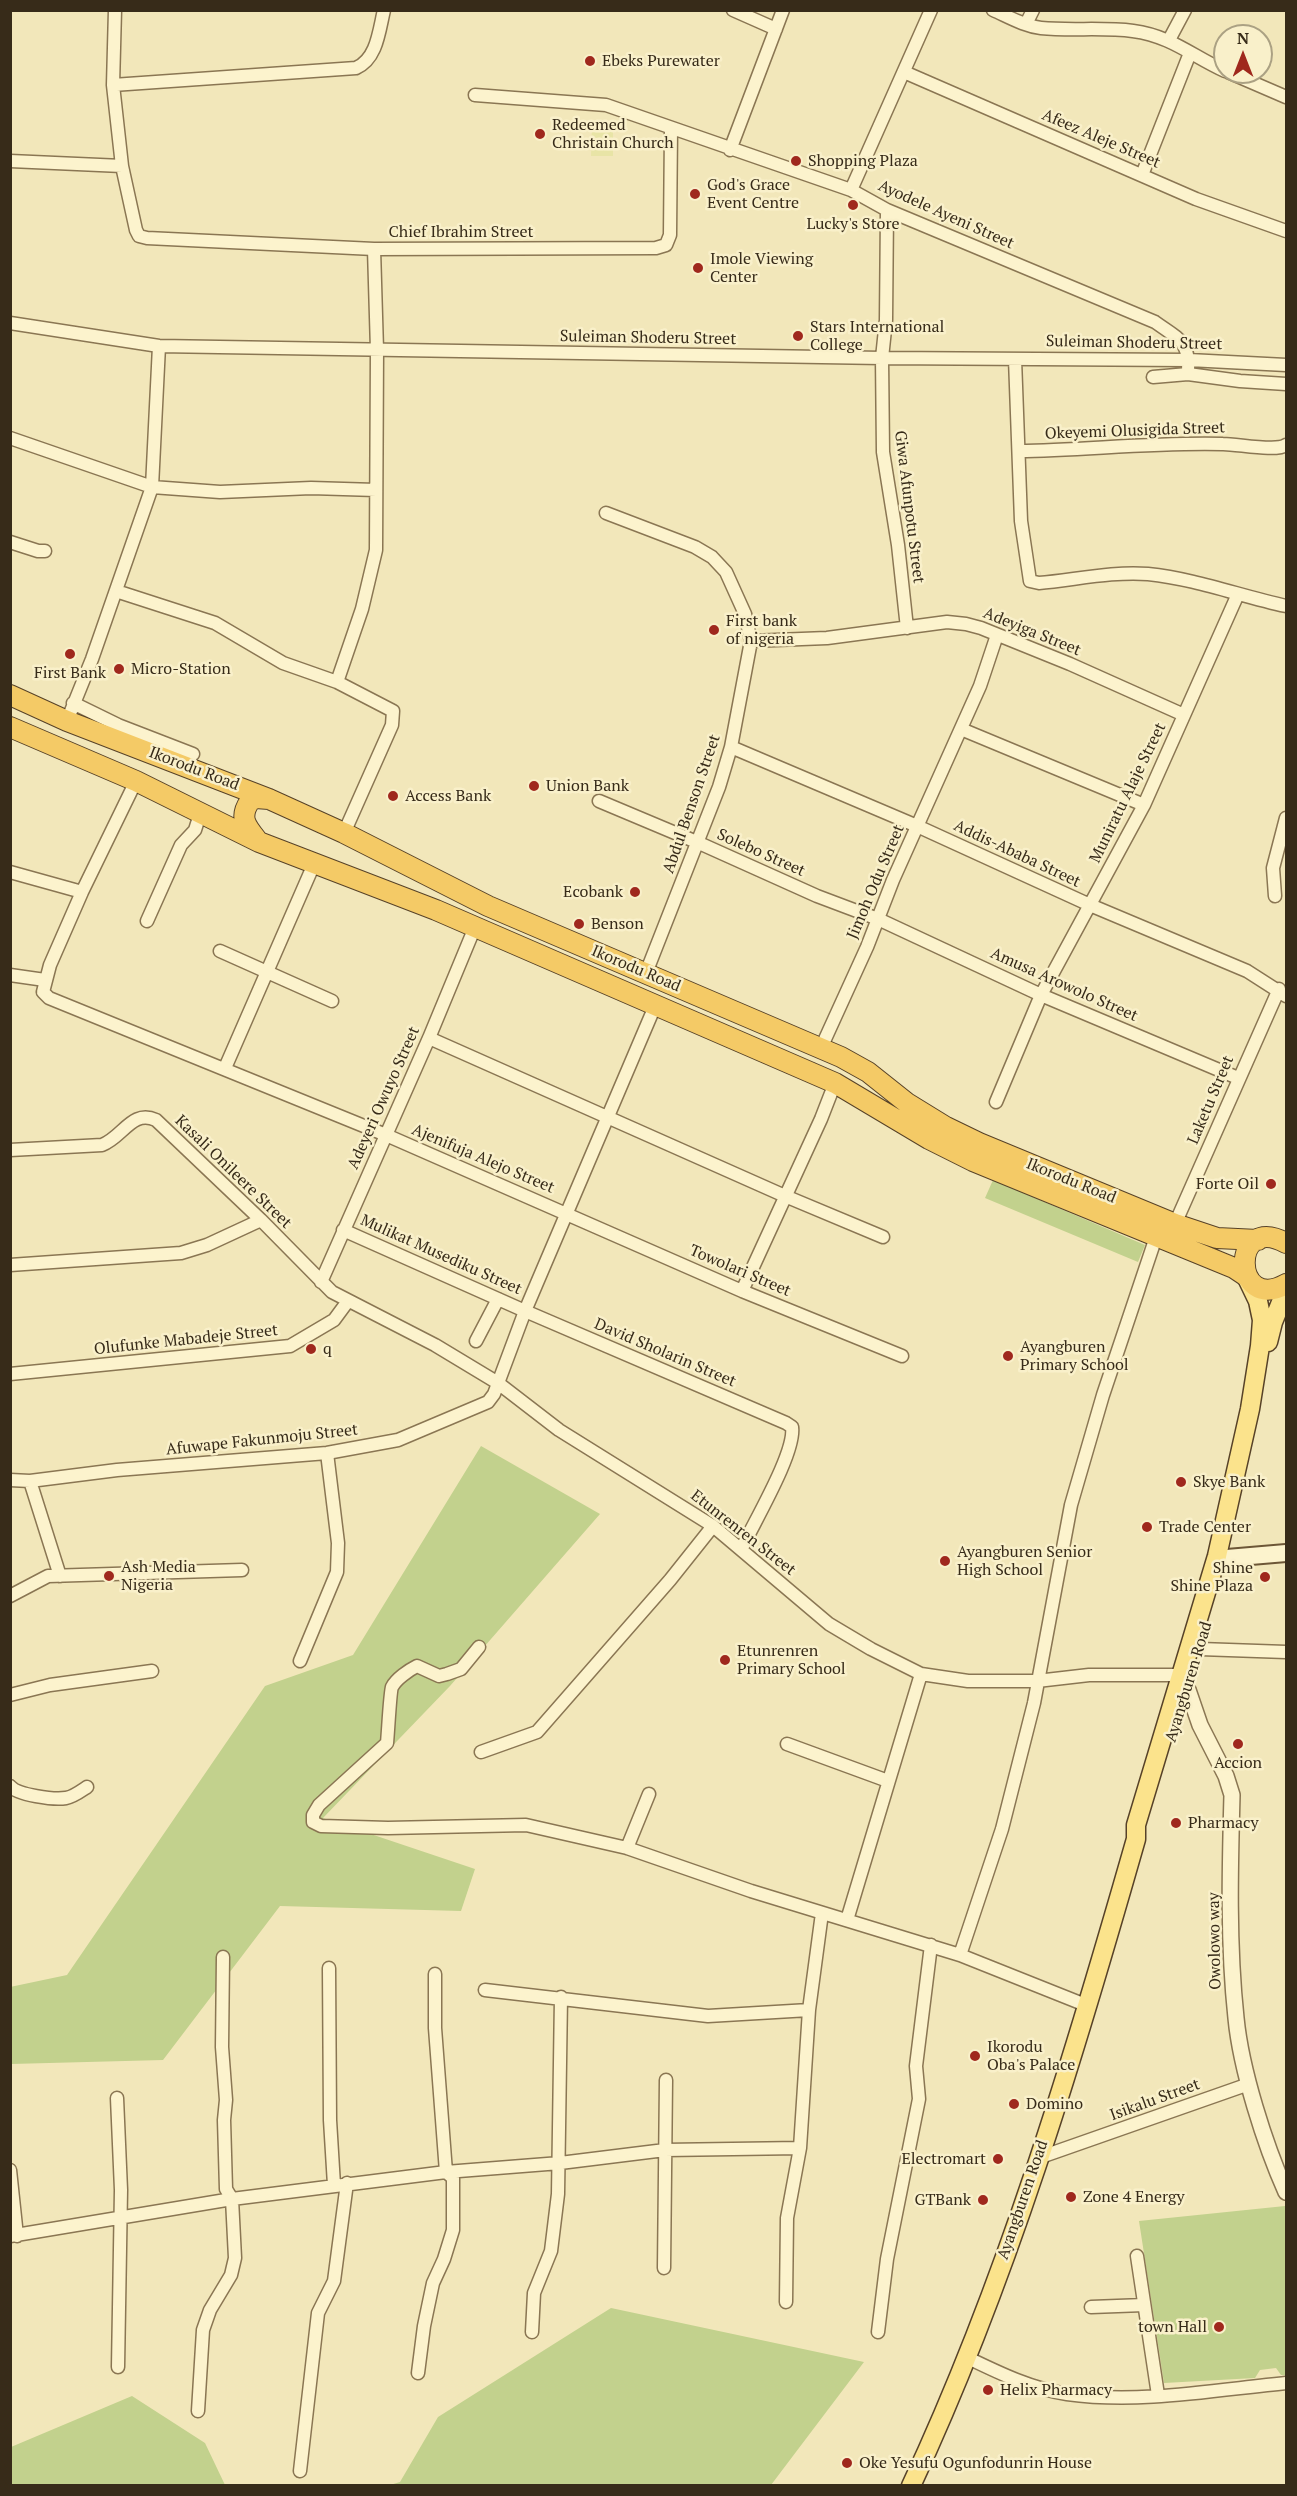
<!DOCTYPE html>
<html>
<head>
<meta charset="utf-8">
<style>
	body { margin:0 }
	#map { position:relative; width:1297px; height:2496px; overflow:hidden; background:#f2e7ba; font-family:"PT Serif",serif }
	canvas { display:block }
	.frame { position:absolute; inset:0; border:12px solid #372b19; pointer-events:none }
	.north { position:absolute; left:1213px; top:24px; width:60px; height:60px; box-sizing:border-box; background:#f9f0ca; border:2px solid #aba183; border-radius:50%; rotate:0deg; font-size:16px; font-weight:700; line-height:24px; text-align:center; color:#372b19 }
	.north::after { content:''; display:block; margin:auto; width:21px; height:27px; background:#9f281d; clip-path:polygon(50% 0,100% 100%,50% 72%,0 100%) }
</style>
</head>
<body>
<div id="map">
<canvas width="1297" height="2496"></canvas>
<div class="frame"></div>
<div class="north">N</div>
</div>
<script>
const g = document.querySelector('canvas').getContext('2d');
g.lineJoin = 'round';
function paint(path, color) {
  g.fillStyle = color;
  g.fill(path, 'evenodd');
}
function strokePath(path, color, width, dash) {
  g.strokeStyle = color;
  g.lineWidth = width;
  g.lineCap = dash ? 'butt' : 'round';
  g.setLineDash(dash || []);
  g.stroke(path);
}
function label(font, color, halo, rows, align = 'center') {
  g.font = font + ' "PT Serif",serif';
  g.lineWidth = 5;
  g.setLineDash([]);
  g.textBaseline = 'middle';
  g.strokeStyle = halo;
  g.fillStyle = color;
  for (const [text, x, y, turn = 0] of rows) {
    g.save();
    g.translate(x, y);
    g.rotate((+turn || 0) * Math.PI / 180);
    g.textAlign = isNaN(turn) ? turn : align;
    if (halo) g.strokeText(text, 0, 0);
    g.fillText(text, 0, 0);
    g.restore();
  }
}
const farmland = new Path2D(`
	M592,124L613,127V156H591Z`);
const green = new Path2D(`
	M993,1180L1145,1245L1138,1262L985,1198Z
	M481,1446L600,1514L450,1686L323,1818L475,1869L461,1911L280,1906L163,2060L11,2064L10,1987L67,1975L265,1686L353,1655Z
	M1285,2206L1286,2375H1281L1276,2368L1260,2370L1255,2378L1164,2383L1139,2221Z
	M611,2308L864,2362L771,2485H390L400,2482L438,2417Z
	M132,2396L205,2443L225,2485H11V2447Z`);
const minor = new Path2D(`
	M115,10L113,85L122,166L136,230L139,236L147,238L374,249L656,248L666,245L670,235L671,129
	M733,10L776,29
	M993,10C1009,17 1024,26 1041,28C1071,31 1103,27 1133,31C1171,36 1192,56 1225,71
	M1026,24L1033,10
	M1169,40L1185,10
	M904,72L1196,199L1286,231
	M1228,72L1286,97
	M113,85L356,68C377,59 379,31 384,10
	M475,95L606,105L851,190L887,210L1155,322C1180,340 1190,341 1188,374L1240,381L1286,384
	M730,150L783,10
	M10,161L122,166
	M1142,175L1190,53
	M851,190L931,10
	M887,210L886,320L882,358L883,452L898,545L907,628
	M10,323L159,346L882,358L1189,360L1286,365
	M1015,359L1021,521L1030,581L1039,583C1074,580 1113,571 1148,574C1196,579 1240,596 1286,606
	M1153,377L1188,374
	M10,438L152,487L220,492L311,488L376,490
	M1019,451C1087,450 1155,442 1223,444C1238,444 1276,452 1286,445
	M606,513L695,547L712,557L726,572L745,614L751,641L731,747L719,787L646,973
	M10,542L38,551H45
	M116,591L215,623L283,663L337,682L393,711L392,725L344,833
	M751,641L827,638L947,622L966,624L981,628L1070,664L1184,715
	M337,682L362,609L376,550L377,350L374,249
	M73,703L118,725L193,754
	M67,721L92,659L152,487L159,346
	M961,729L1144,805
	M731,747L917,826L1090,905L1247,971L1286,996
	M136,781L82,892L50,965L43,992L49,998L386,1135L742,1291L902,1356
	M599,801L699,843L817,896L878,919L1041,995L1238,1078
	M10,872L82,892
	M1275,896L1273,868L1286,818
	M147,921L181,845L195,830L200,814
	M220,951L332,1001
	M10,975L45,980
	M429,1038L785,1196L883,1237
	M821,1048L867,947L893,880L980,686L997,635
	M225,1068L314,864
	M996,1102L1041,995L1144,805L1238,594
	M10,1150L102,1145C123,1137 132,1109 156,1120L261,1220L332,1292L435,1345L498,1383L559,1430L713,1526L829,1624L871,1649L921,1674L968,1681H1037L1089,1675H1182
	M1175,1224L1279,989
	M343,1230L525,1311L786,1423L792,1427C796,1452 754,1522 742,1548
	M10,1265L181,1253L207,1245L261,1220
	M321,1282L429,1038L475,927
	M742,1291L821,1119L835,1083
	M476,1341L498,1299
	M10,1374L290,1346L334,1320L348,1301
	M10,1480L30,1481L117,1470L327,1453L398,1440L488,1402L494,1394L525,1311L655,1006
	M30,1481L60,1576
	M10,1596L48,1576L242,1570
	M479,1647L461,1669L447,1674L439,1676L417,1666C409,1670 396,1679 392,1687C390,1692 388,1734 387,1743L319,1805L313,1815V1822L321,1826L388,1828L526,1825L627,1848L751,1891L960,1955L1088,2006
	M1200,1649L1286,1652
	M300,1661L337,1572L338,1543L327,1453
	M10,1695L50,1685L152,1671
	M787,1744L888,1781
	M481,1752L537,1732L670,1580L713,1526
	M10,1786C17,1795 54,1800 66,1798C73,1797 81,1791 87,1787
	M627,1848L649,1794
	M847,1920L921,1674
	M960,1955L1002,1829L1034,1703L1071,1505L1103,1395L1156,1237
	M329,1968L330,2120L334,2185
	M485,1990L708,2016L809,2010
	M117,2098L121,2190L118,2367
	M1038,2158L1249,2084
	M10,2170L17,2236
	M10,2236L232,2199L446,2172L560,2163L665,2150L800,2148
	M1137,2256L1158,2395
	M664,2268L666,2080
	M786,2302L787,2218L800,2148L809,2010L822,1913
	M1091,2307L1144,2305
	M532,2332L534,2293L551,2251L558,2194L561,1997
	M878,2332L887,2259L919,2099L916,2066L931,1945
	M968,2358C999,2373 1032,2389 1067,2394C1139,2404 1215,2390 1286,2383
	M418,2373L424,2326L433,2283L444,2259L453,2230V2178L446,2172L435,2028V1974
	M198,2411L203,2330L210,2310L231,2275L235,2258L232,2199L226,2189L224,2120L226,2100L222,2047L223,1957
	M300,2471L318,2313L334,2281L347,2183`);
const tertiary = new Path2D(`
	M1188,1690L1200,1725L1226,1776L1232,1795C1230,1868 1228,1944 1236,2018C1241,2070 1265,2145 1286,2192`);
const secondary = new Path2D(`
	M1227,1558L1286,1553`);
const primary = new Path2D(`
	M1268,1342L1273,1322L1286,1290
	M911,2486C1007,2281 1074,2056 1136,1839V1825L1217,1556L1250,1409L1260,1346L1262,1320L1258,1301L1246,1276`);
const trunk = new Path2D(`
	M10,695L67,721L269,799L344,833L488,906L841,1057L868,1072L907,1103L946,1127L979,1143L1175,1224L1217,1238L1258,1240
	M10,727L136,781L259,842L436,910L835,1083L929,1139L973,1161L1234,1268L1246,1276
	M258,841C247,827 238,818 250,801L256,798L269,799
	M1286,1243C1230,1212 1232,1314 1286,1284`);
const markers = [
	[590,61,6,"#9f281d"],
	[540,134,6,"#9f281d"],
	[796,161,6,"#9f281d"],
	[695,194,6,"#9f281d"],
	[853,205,6,"#9f281d"],
	[698,268,6,"#9f281d"],
	[798,336,6,"#9f281d"],
	[714,630,6,"#9f281d"],
	[70,654,6,"#9f281d"],
	[119,669,6,"#9f281d"],
	[534,786,6,"#9f281d"],
	[393,796,6,"#9f281d"],
	[635,892,6,"#9f281d"],
	[579,924,6,"#9f281d"],
	[1271,1184,6,"#9f281d"],
	[311,1349,6,"#9f281d"],
	[1008,1356,6,"#9f281d"],
	[1181,1482,6,"#9f281d"],
	[1147,1527,6,"#9f281d"],
	[945,1561,6,"#9f281d"],
	[109,1576,6,"#9f281d"],
	[1265,1577,6,"#9f281d"],
	[725,1660,6,"#9f281d"],
	[1238,1744,6,"#9f281d"],
	[1176,1823,6,"#9f281d"],
	[975,2056,6,"#9f281d"],
	[1014,2104,6,"#9f281d"],
	[998,2159,6,"#9f281d"],
	[1071,2197,6,"#9f281d"],
	[983,2200,6,"#9f281d"],
	[1219,2327,6,"#9f281d"],
	[988,2390,6,"#9f281d"],
	[847,2463,6,"#9f281d"]
];
const poiNames = [
	["Ebeks Purewater",602,61],
	["Redeemed",552,125],
	["Christain Church",552,143],
	["Shopping Plaza",808,161],
	["God's Grace",707,185],
	["Event Centre",707,203],
	["Lucky's Store",853,224,"center"],
	["Imole Viewing",710,259],
	["Center",710,277],
	["Stars International",810,327],
	["College",810,345],
	["First bank",726,621],
	["of nigeria",726,639],
	["Micro-Station",131,669],
	["First Bank",70,673,"center"],
	["Union Bank",546,786],
	["Access Bank",405,796],
	["Ecobank",623,892,"right"],
	["Benson",591,924],
	["Forte Oil",1259,1184,"right"],
	["Ayangburen",1020,1347],
	["Primary School",1020,1365],
	["q",323,1349],
	["Skye Bank",1193,1482],
	["Trade Center",1159,1527],
	["Ayangburen Senior",957,1552],
	["High School",957,1570],
	["Ash Media",121,1567],
	["Nigeria",121,1585],
	["Shine",1253,1568,"right"],
	["Shine Plaza",1253,1586,"right"],
	["Etunrenren",737,1651],
	["Primary School",737,1669],
	["Accion",1238,1763,"center"],
	["Pharmacy",1188,1823],
	["Ikorodu",987,2047],
	["Oba's Palace",987,2065],
	["Domino",1026,2104],
	["Electromart",986,2159,"right"],
	["Zone 4 Energy",1083,2197],
	["GTBank",971,2200,"right"],
	["town Hall",1207,2327,"right"],
	["Helix Pharmacy",1000,2390],
	["Oke Yesufu Ogunfodunrin House",859,2463]
];
const streetNames = [
	["Afeez Aleje Street",1101,139,23],
	["Ayodele Ayeni Street",946,215,24],
	["Chief Ibrahim Street",461,232],
	["Suleiman Shoderu Street",648,338,1],
	["Suleiman Shoderu Street",1134,343,1],
	["Okeyemi Olusigida Street",1135,431,-2],
	["Giwa Afunpotu Street",909,507,83],
	["Adeyiga Street",1032,632,22],
	["Ikorodu Road",194,769,21],
	["Muniratu Alaje Street",1128,793,-64],
	["Abdul Benson Street",692,804,-71],
	["Solebo Street",761,853,24],
	["Addis-Ababa Street",1017,854,25],
	["Jimoh Odu Street",876,882,-67],
	["Ikorodu Road",636,969,23],
	["Amusa Arowolo Street",1064,985,24],
	["Adeyeri Owuyo Street",384,1098,-66],
	["Laketu Street",1211,1100,-67],
	["Ajenifuja Alejo Street",483,1159,23],
	["Kasali Onileere Street",233,1172,44],
	["Ikorodu Road",1071,1181,22],
	["Mulikat Musediku Street",441,1255,24],
	["Towolari Street",740,1271,23],
	["Olufunke Mabadeje Street",186,1340,-6],
	["David Sholarin Street",665,1353,23],
	["Afuwape Fakunmoju Street",262,1440,-6],
	["Etunrenren Street",743,1533,38],
	["Ayangburen Road",1189,1682,-73],
	["Owolowo way",1215,1941,-91],
	["Isikalu Street",1155,2100,-20],
	["Ayangburen Road",1023,2200,-71]
];
paint(farmland, '#e8e4a6');
paint(green, '#c2d18d');
strokePath(minor, '#8a7653', 15);
strokePath(tertiary, '#8a7653', 18);
strokePath(secondary, '#6c5636', 20);
strokePath(primary, '#574228', 21);
strokePath(trunk, '#574228', 22);
strokePath(minor, '#fcf3cd', 12);
strokePath(tertiary, '#fcf3cd', 15);
strokePath(secondary, '#fcf3cd', 16);
strokePath(primary, '#fbe38c', 18);
strokePath(trunk, '#f4ca66', 20);
for (const [x, y, r, color] of markers) {
  const dot = new Path2D();
  dot.arc(x, y, r, 0, 2 * Math.PI);
  g.fillStyle = color;
  g.fill(dot);
  strokePath(dot, '#f9f0ca', 2);
}
label('16px', '#372b19', '#f9f0ca', poiNames, 'left');
label('16px', '#372b19', '#f9f0ca', streetNames);
</script>
</body>
</html>
